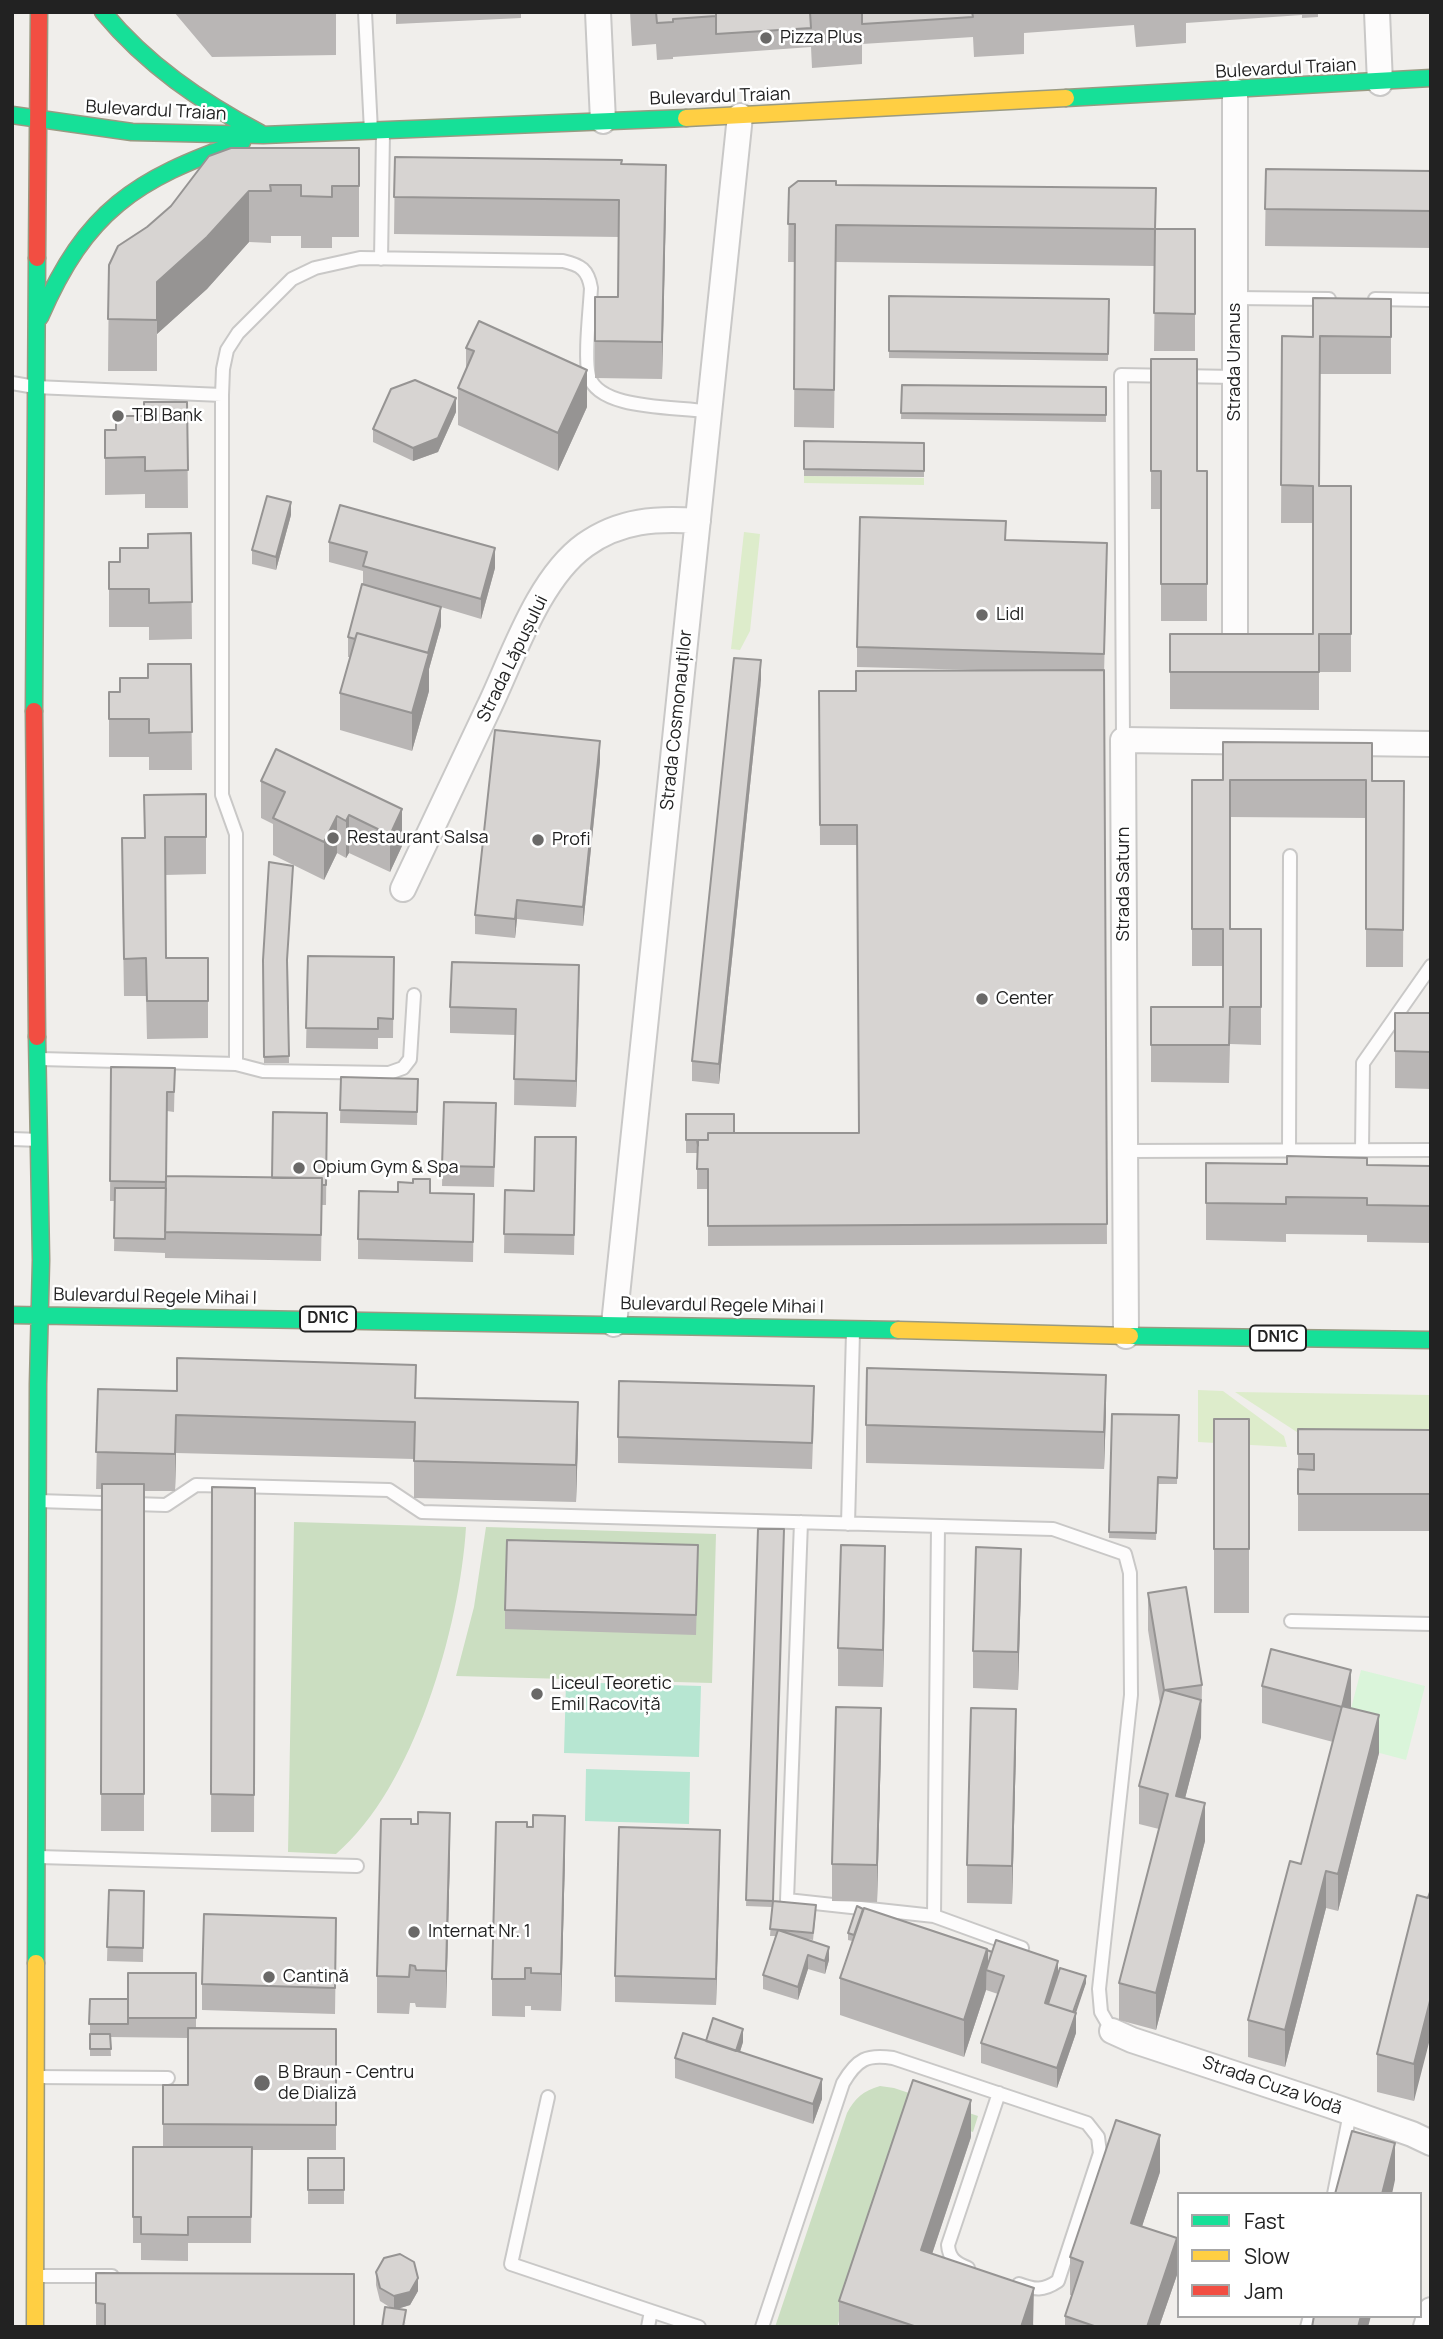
<!DOCTYPE html>
<html>
<head>
<meta charset="utf-8">
<style>
	body { margin:0 }
	#map { position:relative; width:1443px; height:2339px; overflow:hidden; background:#f0eeeb; font-family:Manrope,sans-serif }
	canvas { display:block }
	.frame { position:absolute; inset:0; border:14px solid #222; pointer-events:none }
	.legend { position:absolute; left:1177px; top:2192px; width:245px; height:126px; box-sizing:border-box; background:#fff; border:2px solid #a7a7a7; margin:0; padding:9px 12px; list-style:none; font-size:21px; color:#222 }
	.legend li { display:flex; align-items:center; gap:14px; height:35px }
	.legend b { width:35px; border:2px solid #a7a7a7 }
</style>
</head>
<body>
<div id="map">
<canvas width="1443" height="2339"></canvas>
<div class="frame"></div>
<ul class="legend">
<li><b style="height:9px;background:#16e098"></b>Fast</li>
<li><b style="height:9px;background:#ffcf43"></b>Slow</li>
<li><b style="height:9px;background:#f24e42"></b>Jam</li>
</ul>
</div>
<script>
const g = document.querySelector('canvas').getContext('2d');
g.lineJoin = 'round';
function paint(path, color) {
  g.fillStyle = color;
  g.fill(path, 'evenodd');
}
function strokePath(path, color, width, dash) {
  g.strokeStyle = color;
  g.lineWidth = width;
  g.lineCap = dash ? 'butt' : 'round';
  g.setLineDash(dash || []);
  g.stroke(path);
}
function label(font, color, halo, rows, align = 'center') {
  g.font = font + ' Manrope,sans-serif';
  g.lineWidth = 5;
  g.setLineDash([]);
  g.textBaseline = 'middle';
  g.strokeStyle = halo;
  g.fillStyle = color;
  for (const [text, x, y, turn = 0] of rows) {
    g.save();
    g.translate(x, y);
    g.rotate((+turn || 0) * Math.PI / 180);
    g.textAlign = isNaN(turn) ? turn : align;
    if (halo) g.strokeText(text, 0, 0);
    g.fillText(text, 0, 0);
    g.restore();
  }
}
const grass = new Path2D(`
	M804,476L924,478V485L804,483Z
	M744,532L760,534L750,631L740,650L731,649Z
	M1198,1390L1223,1391L1284,1436L1287,1447L1198,1442Z
	M1235,1392L1431,1395V1446L1317,1445Z`);
const forest = new Path2D(`
	M294,1522L466,1527C460,1627 414,1788 336,1854L288,1852Z
	M486,1527L716,1534L712,1683L456,1676L474,1607Z
	M880,2086L894,2088L978,2116L973,2132L909,2111L837,2327H775L847,2113C855,2098 863,2091 880,2086Z`);
const park = new Path2D(`
	M1361,1670L1425,1686L1406,1760L1342,1743Z`);
const pitch = new Path2D(`
	M566,1682L701,1686L699,1757L564,1753Z
	M586,1769L690,1772L689,1824L585,1821Z`);
const lane = new Path2D(`
	M365,12L371,131
	M381,259L383,133
	M1235,298L1329,299
	M1375,299L1431,300
	M12,383L35,387L222,395
	M1123,740L1121,375L1235,377
	M40,1059L236,1064L263,1071L389,1073L403,1068L410,1059L414,995
	M236,1064V834L222,795V395L223,369L227,350L238,333L292,279L315,268L360,258L563,261C581,265 588,270 591,288C590,309 584,357 589,376C599,411 679,406 709,412
	M12,1139L40,1140
	M1362,1150L1363,1063L1431,966
	M1125,1151L1431,1150
	M1289,1151L1290,856
	M38,1501L166,1505L196,1485L389,1490L422,1512L1053,1529L1125,1554L1130,1573L1131,1695L1099,1989L1101,2012L1112,2031
	M801,1522L787,1900L934,1916L1022,1948
	M848,1524L853,1332
	M1291,1621L1431,1624
	M39,1857L357,1866
	M934,1916L938,1526
	M36,2077L168,2078
	M548,2097L511,2264L651,2311L648,2327
	M1334,2194L1350,2113
	M968,2268C955,2263 949,2258 948,2245L999,2093
	M35,2276H112
	M651,2311L699,2327
	M762,2327L843,2083C857,2059 867,2054 893,2058L1087,2123L1098,2137L1100,2153L1058,2281C1043,2291 1035,2290 1019,2284
	M1307,2327L1310,2316`);
const street = new Path2D(`
	M598,12L603,121
	M1377,12L1380,83
	M1235,634V91
	M403,889C432,827 461,766 490,705C514,654 539,578 585,545C620,520 657,518 698,521
	M614,1324L740,116
	M1126,1336L1123,740L1431,744
	M1112,2031L1132,2040L1332,2106L1412,2134L1431,2143
	M1426,2327L1431,2310`);
const fast = new Path2D(`
	M103,12C147,65 200,101 260,133
	M1066,98L1431,78
	M12,115L132,132L263,135L686,118
	M40,317C86,211 135,179 242,142
	M34,711L37,258
	M12,1315L898,1330
	M1130,1336L1431,1340
	M36,1963L38,1384L41,1260L37,1037`);
const slow = new Path2D(`
	M686,118L1066,98
	M898,1330L1130,1336
	M35,2327L36,1963`);
const jam = new Path2D(`
	M37,258L39,12
	M34,711L37,1037`);
const wall = new Path2D(`
	M174,12H336V55L212,57Z
	M396,12H521V18L396,24Z
	M630,12H1318V17L1302,18V15L1186,23V43L1136,47L1134,25L1024,33V54L974,57L973,37L862,44V64L812,68L811,47L673,57V59L657,60L656,44L632,46Z
	M359,148V237H332V248H301V236H271V243L249,242L207,289L157,334V371H108L109,265L147,227Z
	M395,157L621,164L666,202L662,379L595,378V297H618L619,237L394,234Z
	M1266,169L1431,171V248L1265,246Z
	M836,185L1156,229H1195V351H1154L1155,266L836,262L834,428L794,427L795,262H788L789,188Z
	M889,296L1109,299L1108,361L889,358Z
	M1391,299V374H1320L1319,486H1351V672H1319V710L1170,709V634H1313V523H1281L1282,336L1313,337Z
	M466,348L587,407L558,471L458,425V388L466,369Z
	M1151,359L1197,471H1207V621H1161V509H1151Z
	M902,385L1106,387V422L901,419Z
	M187,402L188,508H145V494L105,495V430H116Z
	M456,412L438,452L413,461L373,442V429Z
	M804,441L924,443V477L804,476Z
	M291,515L276,570L252,564V550Z
	M191,533L192,639L149,640V627H109V562H120L148,548Z
	M1006,540L1107,563L1104,674L1107,1244L708,1246V1189H697V1153H686V1114L734,1133H859L857,845H820L819,691H856L979,670L857,667V647Z
	M329,542L495,568L481,619L441,607V626L429,669V691L412,751L340,730V693L350,657H348V637L363,585V571L329,562Z
	M191,664L192,770H149V757H109V692H120L148,678Z
	M761,680L719,1084L692,1081V1061Z
	M600,761L583,926L517,919L515,938L475,934V915Z
	M1192,780L1404,781L1403,967H1366V818L1230,817V929H1261V1045L1230,1044L1229,1083L1151,1082V1007H1223V966H1192Z
	M261,781L402,809V846L390,872L349,853L346,858L337,853L324,880L273,855V824L261,818Z
	M206,794V874L165,875L166,958L208,1001V1038L147,1039L146,996H124L122,875L144,838Z
	M308,956L394,957L393,1038H378V1049L306,1048Z
	M263,960L288,966L289,1063H264Z
	M579,991L576,1107L514,1105L515,1035L450,1033V1007Z
	M1395,1013H1431V1089L1395,1088Z
	M111,1067L175,1068L174,1112L167,1111L166,1176L272,1178L327,1113L326,1205H322L321,1261L165,1258V1253L114,1251L115,1201H110Z
	M341,1077L418,1079L417,1125L340,1123Z
	M444,1102L496,1123L494,1187L442,1186Z
	M576,1157L574,1255L504,1253L505,1190L534,1191Z
	M1206,1163L1431,1166V1243L1367,1242V1235L1286,1234V1242L1206,1240Z
	M430,1193L474,1194L473,1262L358,1259V1239Z
	M98,1389L416,1398L578,1440L576,1502L414,1498V1459L176,1453L175,1491H144V1831H101L102,1489H96Z
	M814,1412L812,1469L618,1463V1437Z
	M1106,1412L1104,1469L866,1463V1425Z
	M1112,1414L1179,1415L1177,1484H1158L1156,1540L1109,1538Z
	M1214,1419H1249V1613H1214Z
	M1298,1429L1431,1430V1531H1298Z
	M212,1487L255,1488L254,1832H211Z
	M758,1529L773,1901L816,1912L813,1940L807,1939L829,1960L825,1974L808,1969L798,2000L763,1989V1975L776,1936H770L772,1907L746,1906Z
	M698,1565L696,1635L505,1629V1610Z
	M885,1584L883,1687L838,1686V1648Z
	M1021,1586L1018,1690L973,1688V1651Z
	M1148,1593L1202,1685L1201,1737L1185,1798L1205,1841L1156,2030L1119,2020V1983L1159,1829L1139,1824V1786L1160,1704L1148,1630Z
	M1262,1686L1351,1708L1379,1753L1338,1911L1326,1908L1285,2067L1248,2057V2020L1301,1864L1333,1742L1262,1723Z
	M881,1745L877,1902L832,1901V1864Z
	M1016,1747L1012,1904L967,1903V1865Z
	M411,1824L450,1851L446,2008L416,2007L415,2003H410L409,2014L377,2013V1976Z
	M527,1827L565,1854L561,2011L531,2010V2006H525V2017L492,2016V1979Z
	M720,1856L716,2005L615,2002V1976Z
	M109,1890L144,1891L143,1962L107,1961Z
	M1428,1898L1414,2101L1377,2092V2054Z
	M848,1933L987,1950L1086,1983L1075,2013L1076,2033L1057,2088L981,2063V2043L998,1994L986,1990L964,2057L840,2015V1978L852,1941L848,1940Z
	M336,1944L335,2014L202,2010V1984Z
	M196,1973V2028L336,2029V2150H252L251,2243H188V2261L141,2260V2243H133V2147H163V2085H188V2038L110,2037L111,2056H90V1999H128Z
	M706,2041L743,2042L740,2052L822,2099L813,2124L675,2078V2058Z
	M971,2137L932,2254L1034,2325L1033,2327H839V2301Z
	M308,2158H344V2204H308Z
	M1160,2172L1142,2226L1177,2275L1159,2327H1065V2316L1072,2295H1070V2257Z
	M376,2272L418,2291L410,2305L397,2309L406,2324L391,2308L380,2301L376,2285Z
	M96,2273L354,2327H96Z`);
const shadedWall = new Path2D(`
	M666,165V202L662,379V342Z
	M249,191V242L207,289L157,334V371V282Z
	M587,370V407L558,471V433Z
	M456,398V412L438,452L413,461V448Z
	M291,502V515L276,570V557Z
	M495,548V568L481,619V599Z
	M441,607V626L429,669V691L412,751V713Z
	M761,660V680L719,1084V1064Z
	M600,741V761L583,926V907Z
	M402,809V846L390,872V835Z
	M349,815V853L346,858V821Z
	M337,816V853L324,880V842Z
	M517,900V919L515,938V919Z
	M579,965V991L576,1107V1081Z
	M1106,1375V1412L1104,1469V1432Z
	M578,1402V1440L576,1502V1465Z
	M176,1415V1453L175,1491V1454Z
	M885,1546V1584L883,1687V1650Z
	M1021,1549V1586L1018,1690V1652Z
	M1351,1670V1707L1342,1744V1707Z
	M1201,1700V1737L1176,1833V1796Z
	M881,1708V1745L877,1902V1865Z
	M1016,1709V1747L1012,1904V1866Z
	M1379,1715V1753L1338,1911V1874Z
	M1205,1803V1841L1156,2030V1993Z
	M450,1813V1851L446,2008V1971Z
	M565,1816V1854L561,2011V1974Z
	M720,1830V1856L716,2005V1979Z
	M1326,1871V1908L1285,2067V2030Z
	M829,1947V1960L825,1974V1961Z
	M987,1949L986,1990L964,2057V2020Z
	M808,1955V1969L798,2000V1987Z
	M1058,1961V1981L1045,2016V2003Z
	M1086,1976V1983L1070,2031V2024Z
	M1431,1997V2035L1414,2101V2064Z
	M1076,2013V2033L1057,2088V2068Z
	M743,2029V2042L735,2067V2054Z
	M822,2079V2099L813,2124V2104Z
	M971,2100V2137L921,2287V2250Z
	M1160,2135V2172L1131,2260V2223Z
	M1395,2143V2180L1392,2194H1382Z
	M1177,2238V2275L1159,2327H1147Z
	M418,2278V2291L410,2305L394,2310V2296Z
	M1034,2288L1033,2327H1021Z
	M1361,2316H1371L1368,2327H1358Z`);
const building = new Path2D(`
	M656,12H716V16L673,19V22L657,23Z
	M716,12H810L811,28L716,34Z
	M862,12H972L973,17L862,24Z
	M231,148H359V186H332V197L301,196V185H270L271,191H249L207,237L157,282V320L108,319L109,265L118,246L147,227L171,206L209,156Z
	M395,157L622,160L621,164L666,165L662,342L595,341V297H618L619,200L394,197Z
	M1266,169L1431,171V211L1265,209Z
	M798,181H836V185L1156,188L1155,229L836,225L834,390L794,389L795,224H788L789,188Z
	M1155,229H1195V314L1154,313Z
	M889,296L1109,299L1108,354L889,351Z
	M1313,298L1391,299V337L1320,336L1319,486H1351V634H1319V672H1170V634H1313V486L1281,485L1282,336L1313,337Z
	M479,321L587,370L558,433L458,388L474,351L466,348Z
	M1151,359H1197V471H1207V584H1161V471H1151Z
	M415,380L456,398L438,438L413,448L373,429L391,389Z
	M902,385L1106,387V415L901,413Z
	M144,402H187L188,470L145,471V457L105,458V430H116V416H144Z
	M804,441L924,443V471L804,469Z
	M267,496L291,502L276,557L252,550Z
	M340,505L495,548L481,599L363,566L367,552L329,542Z
	M860,517L1006,521L1005,540L1107,543L1104,654L857,647Z
	M191,533L192,602L149,603V589H109V562H120V548H148V534Z
	M362,584L441,607L428,653L357,633L355,639L348,637Z
	M357,633L429,653L412,713L340,693Z
	M734,658L761,660L719,1064L692,1061Z
	M148,664H191L192,732L149,733V719H109V692H120V678H148Z
	M1104,670L1107,1224L708,1226V1169H697L698,1140H708V1133H859L857,825H820L819,691H856V671Z
	M495,730L600,741L583,907L517,900L515,919L475,915Z
	M1223,742L1372,743V781H1404L1403,930L1366,929V780H1230V929H1261V1007H1230L1229,1045H1151V1007H1223V929H1192V780H1223Z
	M276,749L402,809L390,835L349,815L346,821L337,816L324,842L273,818L285,792L261,781Z
	M206,794V837H165L166,958H208V1001H147L146,958L124,959L122,838H145L144,795Z
	M269,862L293,866L287,960L289,1056L264,1057L263,960Z
	M308,956L394,957L393,1019L378,1018V1029L306,1028Z
	M452,962L579,965L576,1081L514,1079L516,1009L450,1007Z
	M1395,1013H1431V1052L1395,1051Z
	M111,1067L175,1068L174,1092H167L166,1182L110,1181Z
	M341,1077L418,1079L417,1112L340,1110Z
	M444,1102L496,1103L494,1167L442,1166Z
	M273,1112L327,1113L326,1185H322V1178H272Z
	M686,1114H734V1133H708V1140H698V1146L697,1140H686Z
	M535,1137H576L574,1235L504,1234L505,1190L534,1191Z
	M1287,1156L1367,1158V1165L1431,1166V1206L1367,1205V1198L1286,1197V1204L1206,1203V1163L1287,1164Z
	M166,1176L322,1178L321,1235L165,1232Z
	M413,1179H430V1193L474,1194L473,1242L358,1239L359,1191L398,1192V1182L413,1183Z
	M115,1188H166L165,1239L114,1238Z
	M177,1358L416,1365L415,1398L578,1402L576,1465L414,1461L415,1422L176,1415L175,1454L96,1452L98,1389L177,1391Z
	M867,1368L1106,1375L1104,1432L866,1425Z
	M619,1381L814,1386L812,1443L618,1437Z
	M1112,1414L1179,1415L1177,1478L1158,1477L1156,1533L1109,1532Z
	M1214,1419H1249V1549H1214Z
	M1298,1429L1431,1430V1494H1298V1469L1314,1470V1454H1298Z
	M102,1484H144V1794H101Z
	M212,1487L255,1488L254,1795L211,1794Z
	M758,1529H784L773,1901L746,1900Z
	M507,1540L698,1545L696,1615L505,1610Z
	M841,1545L885,1546L883,1650L838,1648Z
	M976,1547L1021,1549L1018,1652L973,1651Z
	M1186,1587L1202,1685L1165,1690L1201,1700L1176,1796L1205,1803L1156,1993L1119,1983L1168,1794L1139,1786L1164,1690L1148,1593Z
	M1271,1649L1351,1670L1342,1707L1262,1686Z
	M1342,1706L1379,1715L1338,1874L1326,1871L1285,2030L1248,2020L1290,1861L1301,1864Z
	M836,1707L881,1708L877,1865L832,1864Z
	M971,1708L1016,1709L1012,1866L967,1865Z
	M418,1812L450,1813L446,1971L416,1970L415,1966L410,1965L409,1977L377,1976L381,1819H411V1824H418Z
	M533,1815L565,1816L561,1974L531,1973V1968H525V1979H492L496,1822H527V1827H533Z
	M619,1827L720,1830L716,1979L615,1976Z
	M1431,1889V1997L1414,2064L1377,2054L1417,1895L1428,1898Z
	M109,1890L144,1891L143,1948L107,1947Z
	M773,1901L816,1905L813,1933L770,1929Z
	M857,1906L863,1909L854,1935L848,1933Z
	M864,1908L987,1949L964,2020L840,1978Z
	M204,1914L336,1918L335,1988L202,1984Z
	M778,1930L829,1947L825,1961L808,1955L798,1987L763,1975Z
	M996,1940L1058,1961L1045,2003L1076,2013L1057,2068L981,2043L1004,1976L986,1970Z
	M987,1950L992,1952L987,1967Z
	M1060,1968L1086,1976L1073,2012L1048,2004Z
	M128,1973H196V2018H128Z
	M90,1999H128V2024H89Z
	M713,2018L743,2029L736,2051L706,2041Z
	M188,2028L336,2029V2125L163,2124V2085H188Z
	M683,2033L822,2079L813,2104L675,2058Z
	M90,2034H110L111,2049H90Z
	M913,2080L971,2100L921,2250L1034,2288L1021,2327H917L839,2301Z
	M1116,2120L1160,2135L1131,2223L1177,2238L1147,2327H1097L1065,2316L1083,2262L1070,2257Z
	M1352,2131L1395,2143L1382,2194H1335Z
	M133,2147H252L251,2217H188V2235L141,2234V2217H133Z
	M308,2158H344V2190H308Z
	M400,2254L414,2262L418,2278L410,2292L394,2296L380,2288L376,2272L384,2258Z
	M96,2273L354,2274V2327H105V2304L96,2303Z
	M385,2307L406,2310L403,2327H382Z
	M1314,2316H1361L1358,2327H1312Z`);
const markers = [
	[766,38,7,"#6a6968"],
	[118,416,7,"#6a6968"],
	[982,615,7,"#6a6968"],
	[333,838,7,"#6a6968"],
	[538,840,7,"#6a6968"],
	[982,999,7,"#6a6968"],
	[299,1168,7,"#6a6968"],
	[537,1694,7,"#6a6968"],
	[414,1932,7,"#6a6968"],
	[269,1977,7,"#6a6968"],
	[262,2083,9,"#6a6968"]
];
const shields = [
	[328,1319,56],
	[1278,1338,56]
];
const shieldNames = [
	["DN1C",328,1319],
	["DN1C",1278,1338]
];
const poiNames = [
	["Pizza Plus",780,38],
	["TBI Bank",132,416],
	["Lidl",996,615],
	["Restaurant Salsa",347,838],
	["Profi",552,840],
	["Center",996,999],
	["Opium Gym & Spa",313,1168],
	["Liceul Teoretic",551,1684],
	["Emil Racoviță",551,1705],
	["Internat Nr. 1",428,1932],
	["Cantină",283,1977],
	["B Braun - Centru",278,2073],
	["de Dializă",278,2094]
];
const streetNames = [
	["Bulevardul Traian",1286,69,-3],
	["Bulevardul Traian",720,97,-2],
	["Bulevardul Traian",156,111,3],
	["Strada Uranus",1235,362,-90],
	["Strada Lăpușului",513,659,-64],
	["Strada Cosmonauților",677,720,-84],
	["Strada Saturn",1124,884,-90],
	["Bulevardul Regele Mihai I",155,1297,1],
	["Bulevardul Regele Mihai I",722,1306,1],
	["Strada Cuza Vodă",1272,2086,19]
];
paint(grass, '#ddeccb');
paint(forest, '#cbdec1');
paint(park, '#daf5da');
paint(pitch, '#b7e6d2');
strokePath(lane, '#c9c8c7', 16);
strokePath(street, '#c9c8c7', 28);
strokePath(fast, '#999a82', 19);
strokePath(slow, '#999a82', 19);
strokePath(jam, '#999a82', 19);
strokePath(lane, '#fdfcfc', 12);
strokePath(street, '#fdfcfc', 24);
strokePath(fast, '#16e098', 16);
strokePath(slow, '#ffcf43', 16);
strokePath(jam, '#f24e42', 16);
paint(wall, '#b9b6b5');
paint(shadedWall, '#969493');
paint(building, '#d7d4d2');
strokePath(building, '#969493', 2);
for (const [x, y, r, color] of markers) {
  const dot = new Path2D();
  dot.arc(x, y, r, 0, 2 * Math.PI);
  g.fillStyle = color;
  g.fill(dot);
  strokePath(dot, '#fff', 2.5);
}
for (const [x, y, w] of shields) {
  const box = new Path2D();
  box.roundRect(x - w / 2, y - 12.5, w, 25, 5);
  g.fillStyle = '#fff';
  g.fill(box);
  strokePath(box, '#222', 2);
}
label('bold 16px', '#222', null, shieldNames);
label('18px', '#222', '#fff', poiNames, 'left');
label('18px', '#222', '#fff', streetNames);
</script>
</body>
</html>
